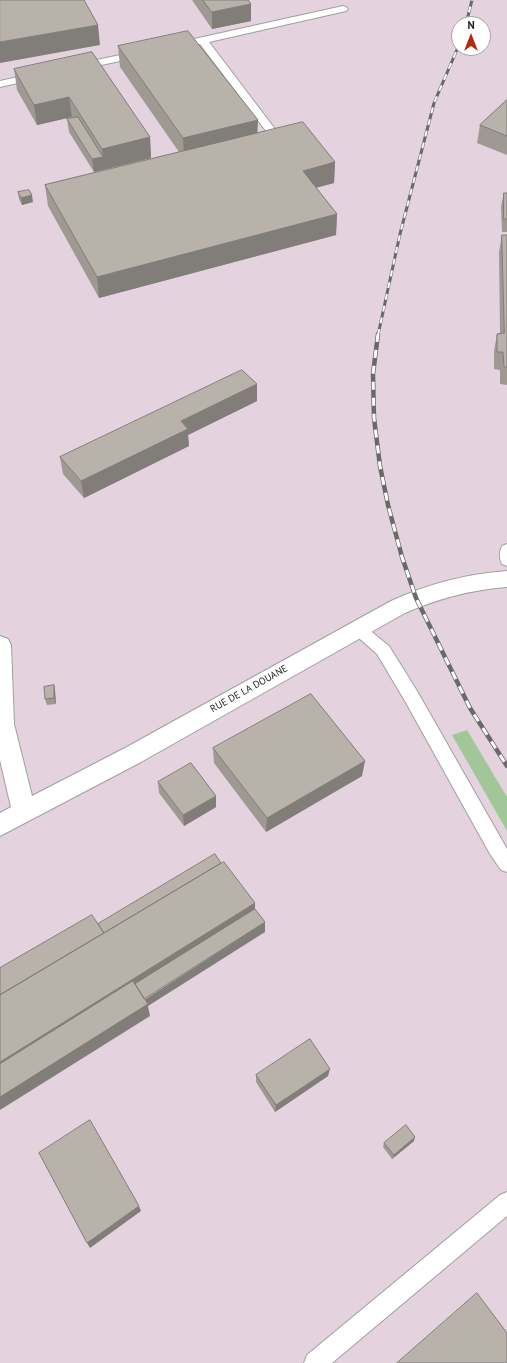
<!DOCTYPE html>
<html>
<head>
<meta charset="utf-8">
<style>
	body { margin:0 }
	#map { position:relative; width:507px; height:1363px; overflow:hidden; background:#ece9e1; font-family:"PT Sans",sans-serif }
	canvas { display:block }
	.north { position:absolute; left:451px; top:16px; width:40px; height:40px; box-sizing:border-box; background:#fff; border:1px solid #a4a4a4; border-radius:50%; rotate:0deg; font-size:11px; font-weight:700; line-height:16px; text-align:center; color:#1b1b1b }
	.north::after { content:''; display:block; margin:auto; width:14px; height:18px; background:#b42711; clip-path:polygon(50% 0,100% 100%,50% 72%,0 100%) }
</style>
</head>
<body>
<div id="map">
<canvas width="507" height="1363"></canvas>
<div class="north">N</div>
</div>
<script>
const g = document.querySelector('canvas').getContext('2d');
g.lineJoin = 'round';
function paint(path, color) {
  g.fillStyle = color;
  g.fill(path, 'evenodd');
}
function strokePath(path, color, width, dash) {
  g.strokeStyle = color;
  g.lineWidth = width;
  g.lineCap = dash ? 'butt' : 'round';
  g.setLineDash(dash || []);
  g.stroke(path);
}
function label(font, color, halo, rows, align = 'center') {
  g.font = font + ' "PT Sans",sans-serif';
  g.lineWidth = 4;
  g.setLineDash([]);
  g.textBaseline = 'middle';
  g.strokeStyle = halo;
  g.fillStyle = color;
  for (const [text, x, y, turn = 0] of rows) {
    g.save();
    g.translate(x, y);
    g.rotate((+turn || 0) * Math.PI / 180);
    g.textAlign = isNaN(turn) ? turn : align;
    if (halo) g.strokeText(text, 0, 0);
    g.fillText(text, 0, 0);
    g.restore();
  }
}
const industrial = new Path2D(`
	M0,0H507V1363H0ZM459,24H483V48H459Z`);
const forest = new Path2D(`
	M467,730L507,797V831L452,735Z`);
const service = new Path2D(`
	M343,6L346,7L348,9L346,11L209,42L281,137L276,140L272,139L200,44L176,49L171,46L176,43Z
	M139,51L144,54L143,56L78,70L73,67L78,64Z
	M36,73L41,76L40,78L0,87V81Z
	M507,544V566L502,564C499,558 499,552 502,546Z
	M357,622L362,624L389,646L417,691L507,849V872L501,870L490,854L405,701L377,654L352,632L349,628L352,624Z
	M507,1192V1216L332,1363H304L307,1355L500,1195Z`);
const minor = new Path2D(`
	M507,571V587C471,590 439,598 405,613L141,762L0,836V813L11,807L0,760V636L8,639L11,645L14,724L32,796L125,748L391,601C428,584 466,574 507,571Z`);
const railFar1 = new Path2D(`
	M466,24L472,0
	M378,335L400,234L434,103L459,45`);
const rail = new Path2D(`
	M378,334L373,374L374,418L380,466L388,505L402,557L416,598L470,708L507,766`);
const wall = new Path2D(`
	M192,0H248L251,4V21L212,29Z
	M118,46L258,133L335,162L334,183L316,188L337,214L336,235L99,298L48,206L45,185L179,152L120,67Z
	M14,69L150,137L151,158L94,172L69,132L67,119L72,118V117L37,125L17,90Z
	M507,100V155L477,143L480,125Z
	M18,192L33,202L22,205L19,199Z
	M504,193H507V232H502L501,206Z
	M502,235H507V385L500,384V370L494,369V351L497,334L500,333L499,252Z
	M257,384V401L188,435L189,446L84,498L63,474L60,457Z
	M54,685L55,691L56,704L47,705L45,699Z
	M213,748L362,776L266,832L214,763Z
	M158,782L216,796V807L184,826L159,793Z
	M256,1075L328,1076L275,1112L256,1082Z
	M414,1141L392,1159L383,1147L384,1143Z`);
const shadedWall = new Path2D(`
	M251,4V21L212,29V12Z
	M98,25L100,45L0,63V42Z
	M69,97L72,117L37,125L34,105Z
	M258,120L257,141L184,159L183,138Z
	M150,137L151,158L94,172L92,159L103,157L102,149Z
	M335,162L334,183L302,191L303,171Z
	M32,195L33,202L22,205L21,198Z
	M337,214L336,235L99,298L97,277Z
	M257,384V401L188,435L189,446L84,498L81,481L181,421Z
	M54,685L55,691L56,704L54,698Z
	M365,761L362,776L266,832L267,818Z
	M216,796V807L184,826L183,815Z
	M255,903V918L0,1078V1062Z
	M265,922V932L148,1006L150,1016L0,1110V1097L144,1000Z
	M330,1069L328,1076L275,1112L276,1105Z
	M415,1137L414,1141L392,1159L394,1155Z
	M139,1206L141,1211L90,1248L87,1243Z`);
const building = new Path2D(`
	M0,0H84L98,25L0,42Z
	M203,0H248L251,4L212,12Z
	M188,31L258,120L183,138L118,46Z
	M92,52L150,137L102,149L69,97L34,105L14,69Z
	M507,100V136L480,125Z
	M78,117L103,157L92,159L67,119Z
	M303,122L335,162L303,171L337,214L97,277L45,185Z
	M29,190L32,195L21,198L18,192Z
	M504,193H507V219H504Z
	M502,235H507V367H504L503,352H497V334L504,333Z
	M242,370L257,384L181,421L188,429L81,481L60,457Z
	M54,685V698L45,699L44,687Z
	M311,694L365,761L267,818L213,748Z
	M191,763L216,796L183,815L158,782Z
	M215,854L221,863L104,933L98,924Z
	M224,862L255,903L0,1062V995Z
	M255,909L265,922L144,999L135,984Z
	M92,915L104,933L0,995V968Z
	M133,981L148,1004L0,1097V1064Z
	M310,1039L330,1069L276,1105L256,1075Z
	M90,1120L139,1206L87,1243L39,1153Z
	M406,1125L415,1137L394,1155L384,1143Z
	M477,1293L507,1333V1363H397Z`);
const streetNames = [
	["RUE DE LA DOUANE",249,689,-29]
];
paint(industrial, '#e4d3df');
paint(forest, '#a1c799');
strokePath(service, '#9f9f9f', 2);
strokePath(minor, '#9f9f9f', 2);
paint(service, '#fff');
paint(minor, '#fff');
strokePath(railFar1, '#696969', 3);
strokePath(rail, '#696969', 4.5);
strokePath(railFar1, '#fff', 2, [6]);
strokePath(rail, '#fff', 3, [8]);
paint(wall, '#9e9993');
paint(shadedWall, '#817d78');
paint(building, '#b8b2ab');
strokePath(building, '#817d78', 1);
label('10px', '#1b1b1b', '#fff', streetNames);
</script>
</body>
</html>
